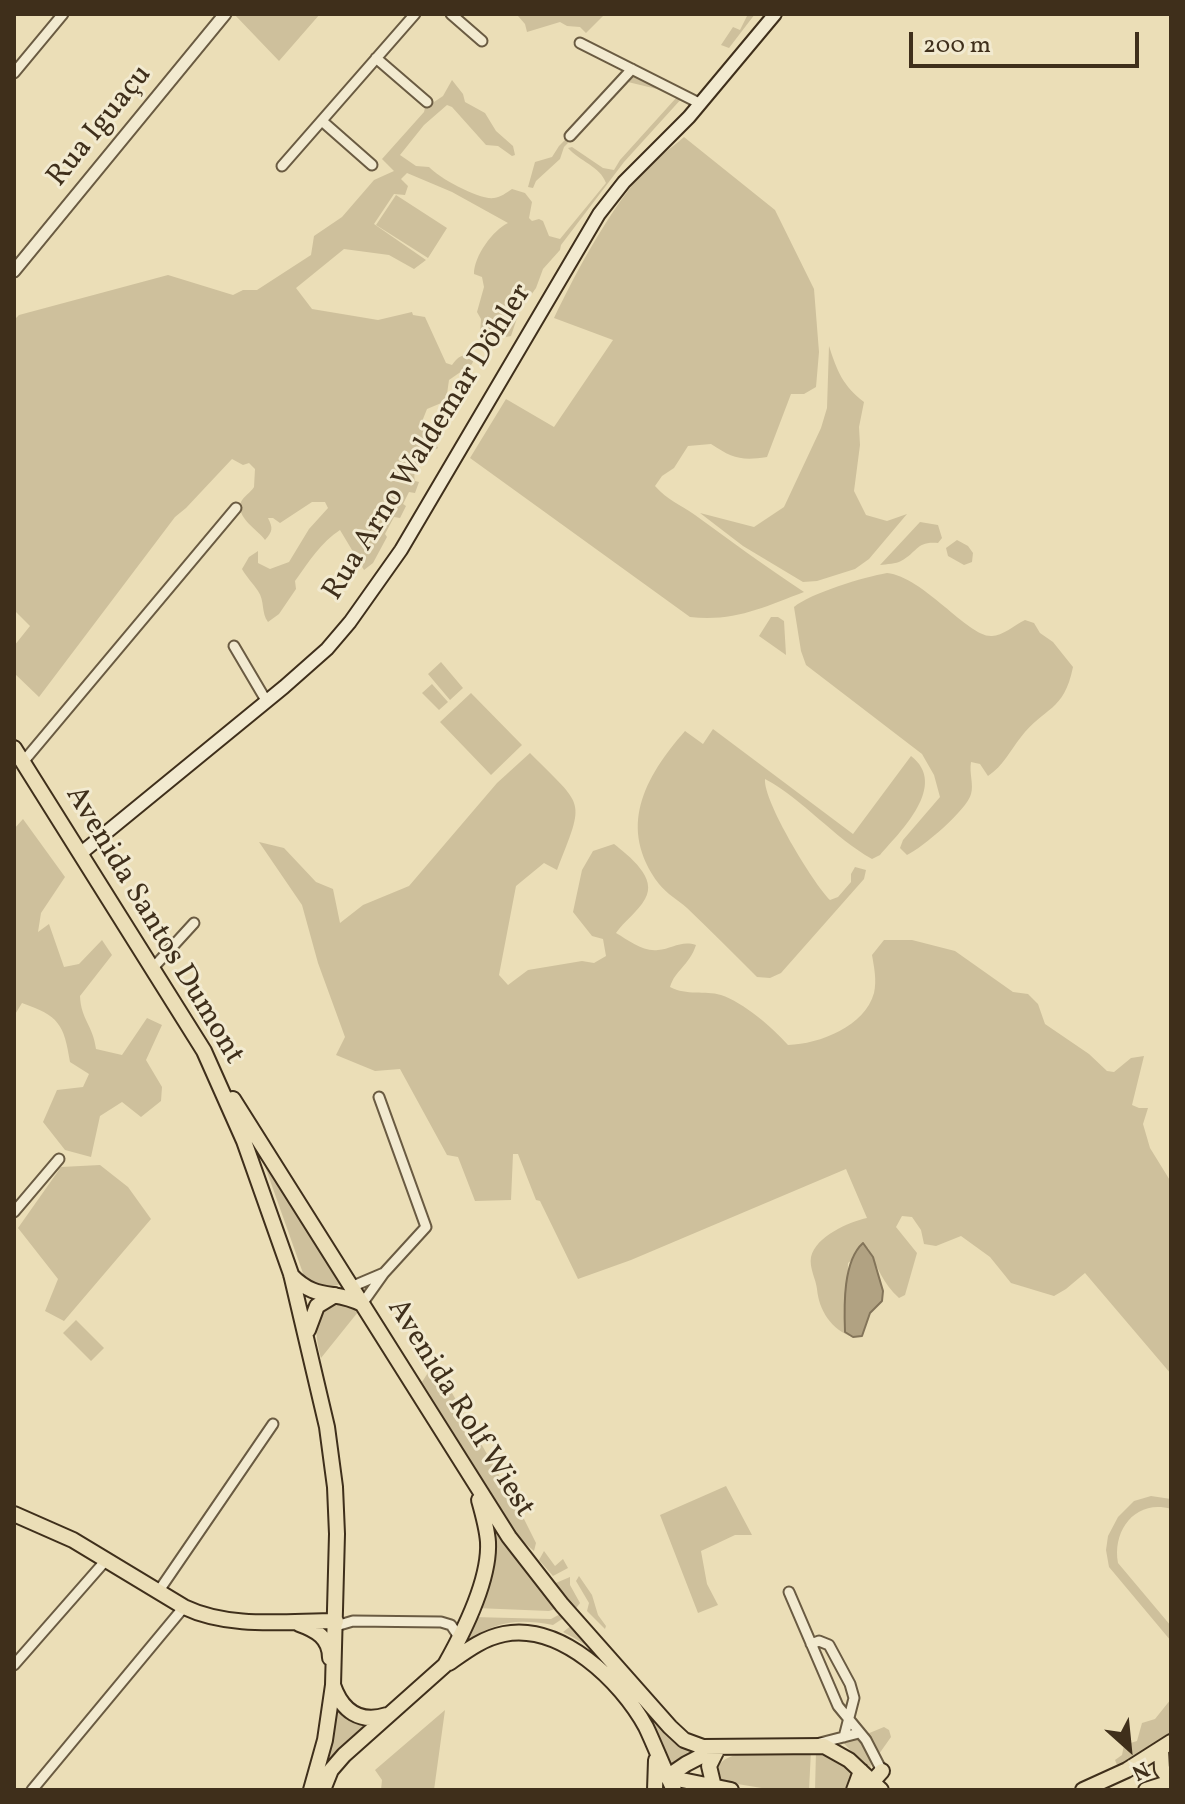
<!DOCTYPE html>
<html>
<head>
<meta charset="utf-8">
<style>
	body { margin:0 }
	#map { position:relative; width:1185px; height:1804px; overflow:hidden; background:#ebdeb7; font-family:Vollkorn,serif }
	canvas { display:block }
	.frame { position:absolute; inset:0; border:16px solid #3f2f1b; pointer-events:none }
	.north { position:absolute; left:1089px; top:1708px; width:80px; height:80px; -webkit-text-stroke:6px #f2ead0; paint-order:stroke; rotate:153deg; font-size:22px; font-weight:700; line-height:32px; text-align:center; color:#3f2f1b }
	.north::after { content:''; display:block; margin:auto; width:28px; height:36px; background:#3f2f1b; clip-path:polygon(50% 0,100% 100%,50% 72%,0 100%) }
	.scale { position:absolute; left:909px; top:32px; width:230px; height:36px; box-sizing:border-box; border:4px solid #3f2f1b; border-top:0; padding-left:10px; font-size:24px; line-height:28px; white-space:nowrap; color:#3f2f1b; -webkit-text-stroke:6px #f2ead0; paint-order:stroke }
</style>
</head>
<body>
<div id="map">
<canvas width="1185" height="1804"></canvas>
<div class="frame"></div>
<div class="north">N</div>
<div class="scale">200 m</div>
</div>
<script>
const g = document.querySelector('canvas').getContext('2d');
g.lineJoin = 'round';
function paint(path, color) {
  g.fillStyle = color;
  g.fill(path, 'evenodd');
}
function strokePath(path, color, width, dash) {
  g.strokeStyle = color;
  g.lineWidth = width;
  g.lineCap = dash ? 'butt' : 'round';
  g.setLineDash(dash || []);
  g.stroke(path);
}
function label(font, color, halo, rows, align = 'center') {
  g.font = font + ' Vollkorn,serif';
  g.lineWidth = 6;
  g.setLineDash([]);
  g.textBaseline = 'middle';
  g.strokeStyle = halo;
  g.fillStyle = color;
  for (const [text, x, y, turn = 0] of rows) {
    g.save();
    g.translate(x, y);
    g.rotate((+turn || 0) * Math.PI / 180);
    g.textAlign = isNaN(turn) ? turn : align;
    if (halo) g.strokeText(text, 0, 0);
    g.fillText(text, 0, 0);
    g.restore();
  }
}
const green = new Path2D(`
	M234,14H320L279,61Z
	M520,14H605L586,33L580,27L567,26L560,22L527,32L525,24L518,16Z
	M748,14H755L729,48L721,45L733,27L740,30Z
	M634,75L683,97L624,162L561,245L560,250L543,269L536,288L519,312L511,336L506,337L500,324L495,322L492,328L493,335L480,333L481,319L477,312L484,287L482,277L474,274C474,256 493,230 508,223L452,192L407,173L401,179L408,186L405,195L394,194L374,224L426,260L414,269L389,255L344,249L296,288L312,309L378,320L412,312L413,315L425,317L446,363L452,365C458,356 463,353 475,356L472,364L449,380L446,401L427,409L423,419L438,448L429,452L425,463L420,462C416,468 413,473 415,481L419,482L415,493L409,492L403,504L406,506L400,518L394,517L385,534L387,537L373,563L364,570L340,530C322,541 307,564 295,581L296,589L279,614L268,622C261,613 265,601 258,591C253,583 247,578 242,569L249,557L258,551V563L270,569L289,562L309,529L328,508L325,502H312L280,523L273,518H268C273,528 273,531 265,540C258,530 235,517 241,502C243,497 251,492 254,487L255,469L249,463L243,465L232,459L186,508L175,517L39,697L14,673V646L30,626L14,610V320L19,315L168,275L233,295L243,290H257L311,255L314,236L342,217L374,180L394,171L382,159L424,112L425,108L443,96L452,80L463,94L465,102L485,113L496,131L513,146L515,155L512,156L498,146L486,145L452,107L447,105L424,125L400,155L416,166L429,167C439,178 479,200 494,198C501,197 506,193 512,189L525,193L532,202L529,218L532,221L539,219L543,221L549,236L560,239L606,183C600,166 579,161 568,148L572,147L603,168L614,170L620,160L676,98L661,90L628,82L564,147L560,159L536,181L533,188L528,187L535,162L552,157L559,146L627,77Z
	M684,137L775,210L814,289L819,352L816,387L804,394H791L767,457C741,461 732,458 711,444L688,446L674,468L662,476L655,486C668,501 680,504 695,515C731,541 766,567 804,592C764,607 735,622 690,617L470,458L506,399L554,427L613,340L554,318C577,270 611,207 646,169C657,157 672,148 684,137Z
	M396,195L447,228L428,258L376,225Z
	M829,346C837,371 843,386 864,402L859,427L860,445L854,491L866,515L887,521L907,514L869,559L855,569L817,581L803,582L743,546L700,513L754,527L784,507L821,428L827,408Z
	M920,522L938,525L942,538L938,543C916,541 918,552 901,561C896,564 887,564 880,565Z
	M957,540L968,546L973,553L972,562L964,565L948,556L946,548Z
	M887,573C924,577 969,638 992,636C1002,636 1015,625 1025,620L1034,623L1040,633L1053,642L1073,667C1064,712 1044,707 1021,737C1009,752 1004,765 988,776L980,764L971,762C969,773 974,785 971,794C967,810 922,848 907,855L900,848L903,840L940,797L934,775L922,754L806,665L801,651L794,607C811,593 864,577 887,573Z
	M771,617H778L784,621L786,655L759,636Z
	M441,662L463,688L450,700L428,674Z
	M432,684L448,702L439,710L422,693Z
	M471,693L522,745L491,775L440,722Z
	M713,729L853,834L911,756C949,785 900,832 880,855L872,859C833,837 804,800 765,779C763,801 813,883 830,900L838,897L851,882V874L855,867L866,870L864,879L781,973L770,978L757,977C734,954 711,931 687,908C678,900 667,894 659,884C617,828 644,778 685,731L703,744Z
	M530,753C584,808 586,797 557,870L544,863L516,886L499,975L508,985L528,970L582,961L594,963L606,956L603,939L592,936L573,912L582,870L593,851L614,844C629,856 658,878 645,899C638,912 624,921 616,933C628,940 643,952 658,950C672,949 681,940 696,945C689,966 675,970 670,987C687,996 704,990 721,995C743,1002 773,1028 788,1045C820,1044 865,1026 874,993C877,980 874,967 872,955L884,940H912L955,951L1013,992L1028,994L1038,1004L1045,1024L1089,1054L1107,1071L1114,1072L1131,1058L1144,1056L1132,1105L1139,1108H1148L1143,1124L1150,1148L1171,1182V1374L1085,1273L1066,1289L1054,1296L1011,1283L990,1257L961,1236L936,1246L924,1244L921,1230L912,1217L902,1216L896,1227L917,1253L905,1295L899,1298C883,1284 877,1266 868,1248L848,1263L846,1332L853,1337C831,1330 819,1310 817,1289C816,1279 809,1268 811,1257C816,1236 849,1222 867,1218L846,1169L631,1260L578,1279L540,1201L536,1200L518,1154H513L511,1200L475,1201L458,1157L447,1155L400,1069L375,1071L336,1055L345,1037L318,963L302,905L259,842L284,848L316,882L333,889L340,923L363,905L409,886L497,783Z
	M23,819L65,877L41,913L38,932L49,924L64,967L79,964L102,940L112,955L80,996C81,1020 93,1025 96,1049L122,1055L147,1018L162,1025L146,1060L162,1087L161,1101L141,1117L122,1102L100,1116L91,1157L65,1150L43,1122L57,1090L83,1087L89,1074L70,1062C64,1024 59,1016 22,1003L14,1016V829Z
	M260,1152L345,1283L322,1289L305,1279Z
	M100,1165L128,1187L151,1219L64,1321L45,1311L58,1279L18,1228L61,1167Z
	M341,1303L358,1312L321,1358C315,1334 310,1308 341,1303Z
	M76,1320L104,1348L91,1361L63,1333Z
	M436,1365L523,1517L536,1543L534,1551L521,1540L422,1382L431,1368Z
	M726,1486L752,1535H735L701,1551L707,1584L718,1605L698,1613L660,1515Z
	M1151,1496L1171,1499V1509C1136,1499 1112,1530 1118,1563L1171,1626V1641L1109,1567L1106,1550L1108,1536L1118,1517L1134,1501Z
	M490,1523L556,1608L555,1609L549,1611L476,1608Z
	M544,1551L555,1566L563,1559L568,1568L553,1576L539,1560Z
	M579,1576L592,1595L598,1615L606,1626L605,1629L587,1611L589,1603L576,1581Z
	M570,1577V1585L580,1603L574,1611L551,1585Z
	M562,1613L565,1617L553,1625C514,1618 496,1622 463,1643L473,1617L551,1619Z
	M572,1625L700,1752L670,1768C650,1714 617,1658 563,1632Z
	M1171,1699V1735L1152,1749L1117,1765L1115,1760L1122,1755L1124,1745L1137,1741L1142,1723L1155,1719Z
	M337,1702L373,1723L325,1769Z
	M445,1710L434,1790H381L382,1780L375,1770Z
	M884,1727L889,1730L891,1737L879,1754L867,1734Z
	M856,1737C865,1743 875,1761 869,1771L841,1740Z
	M811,1751L809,1790H774L725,1782C719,1778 716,1774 719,1766C727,1746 791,1752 811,1751Z
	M816,1751C829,1752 849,1763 854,1775L848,1790H815Z`);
const water = new Path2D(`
	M863,1243L873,1257L883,1291L882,1301L870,1313L862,1336L853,1337L845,1332C844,1305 843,1261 863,1243Z`);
const minor = new Path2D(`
	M451,14L482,41
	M580,43L701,104
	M376,58L427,102
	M14,73L63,14
	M322,121L372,165
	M570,136L632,69
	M282,166L415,14
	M234,646L267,702
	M23,762L236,508
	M152,969L194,923
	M14,1212L59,1159
	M351,1287L384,1273
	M362,1304L384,1273L426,1227L379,1097
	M158,1592L273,1424
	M789,1592L838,1706L866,1740L882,1771
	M336,1626L353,1621L441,1622L451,1625L459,1637
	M811,1644L819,1641L829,1645L850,1684L854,1698L844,1737
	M14,1665L107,1559
	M820,1743L859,1733
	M32,1790L184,1607`);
const tertiary = new Path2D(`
	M14,271L225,14`);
const secondary = new Path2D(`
	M80,854L284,687L327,649L350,622L401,550L599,214L624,182L689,117L775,14`);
const primary = new Path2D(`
	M14,748L204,1051L244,1141L291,1274L327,1427L335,1487L337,1534L333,1685L325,1740L311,1790
	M233,1099L509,1537L562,1605L670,1727L684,1740L703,1747L824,1746L849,1760L881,1790
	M291,1275C317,1302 335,1289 362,1304
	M308,1330L317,1306L335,1295
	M14,1514L73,1540L184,1607C230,1629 286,1621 336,1621
	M299,1624C316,1630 330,1638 330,1658
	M449,1663C466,1651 483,1638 504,1634C561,1623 621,1681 646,1727C656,1748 664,1770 674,1790
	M333,1685C342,1711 360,1724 387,1715
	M1161,1749L1162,1769L1171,1781
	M667,1777L731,1790
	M667,1777L686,1764L715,1749
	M714,1787L709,1766L718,1748
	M323,1790L331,1770L344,1755L445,1665C463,1633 490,1580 488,1542C487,1528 483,1514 479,1500
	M655,1790L656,1760
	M854,1790L861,1771
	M865,1790L882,1771
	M1083,1790L1127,1770L1171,1742
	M1146,1790L1171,1782`);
const streetNames = [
	["Rua Iguaçu",101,127,-51],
	["Rua Arno Waldemar Döhler",429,443,-58],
	["Avenida Santos Dumont",153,926,59],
	["Avenida Rolf Wiest",459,1409,58]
];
paint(green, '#cec09c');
paint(water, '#b1a282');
strokePath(water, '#837459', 2);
strokePath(minor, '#6a5b42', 13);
strokePath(tertiary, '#6a5b42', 15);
strokePath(secondary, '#3f2f1b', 16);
strokePath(primary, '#3f2f1b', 18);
strokePath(minor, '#f2ead0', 9);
strokePath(tertiary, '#f2ead0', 11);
strokePath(secondary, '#f2ead0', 12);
strokePath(primary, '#ebdeb7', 14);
label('30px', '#3f2f1b', '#f2ead0', streetNames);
</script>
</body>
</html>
